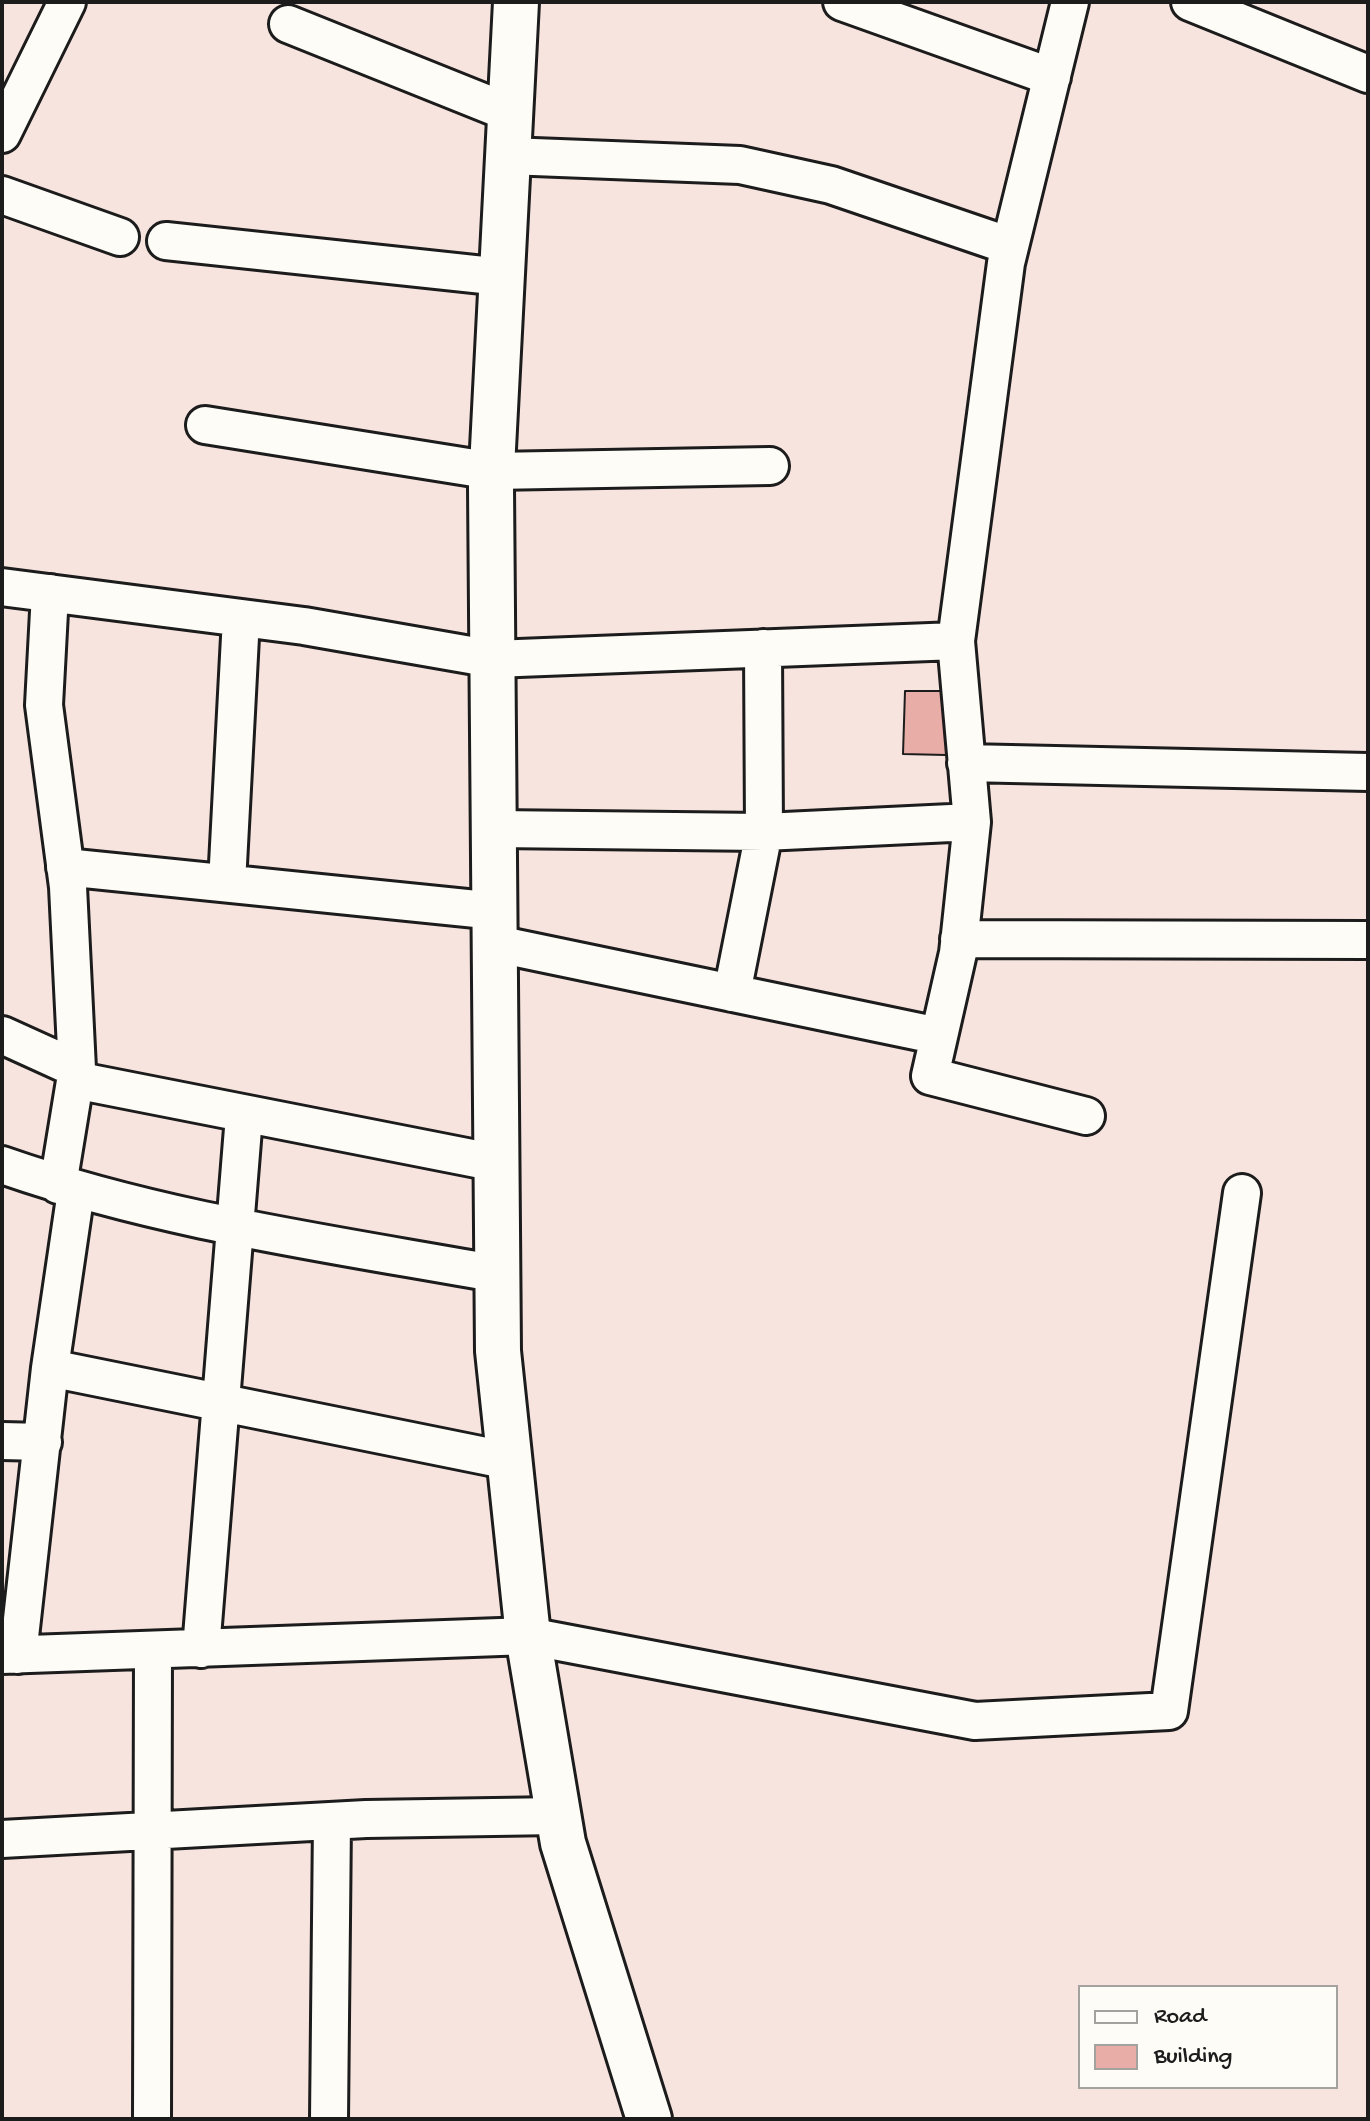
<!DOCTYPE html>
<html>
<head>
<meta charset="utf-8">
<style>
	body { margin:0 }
	#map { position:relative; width:1370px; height:2121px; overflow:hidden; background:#f7e4df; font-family:"Gochi Hand",sans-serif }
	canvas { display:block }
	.frame { position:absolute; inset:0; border:4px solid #1c1c1c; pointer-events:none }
	.legend { position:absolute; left:1078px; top:1985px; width:260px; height:104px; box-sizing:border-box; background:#fdfcf7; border:2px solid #a3a29f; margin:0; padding:10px 14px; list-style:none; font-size:24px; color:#1c1c1c }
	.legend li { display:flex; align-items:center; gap:16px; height:40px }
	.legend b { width:40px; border:2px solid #a3a29f }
</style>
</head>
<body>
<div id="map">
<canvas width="1370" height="2121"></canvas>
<div class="frame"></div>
<ul class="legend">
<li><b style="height:10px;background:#fdfcf7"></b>Road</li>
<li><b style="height:22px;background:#e8ada7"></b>Building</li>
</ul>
</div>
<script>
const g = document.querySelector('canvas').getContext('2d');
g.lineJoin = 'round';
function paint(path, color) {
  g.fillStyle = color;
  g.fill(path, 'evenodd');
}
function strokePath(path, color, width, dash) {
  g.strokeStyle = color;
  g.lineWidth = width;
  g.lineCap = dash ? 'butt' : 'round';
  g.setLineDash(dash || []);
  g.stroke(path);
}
const building = new Path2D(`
	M905,691H947L946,755L903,754Z`);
const street = new Path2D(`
	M842,2L1052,77
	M1070,2L1006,263L956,641L972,822L958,953L930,1076L1086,1116
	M1190,2L1368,74
	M288,24L510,113
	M2,134L67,2
	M508,156L740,165L831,185L1010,246
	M2,195L120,237
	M166,241L502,277
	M205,425L493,471L770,466
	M2,587L304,626L493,659L956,641
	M50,593L44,705L68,887L77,1069L58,1185
	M966,763L1368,772
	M495,829L764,832L972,822
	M65,867L496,911
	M227,883L241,618
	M959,939L1368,940
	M497,944L939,1036
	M732,993L764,832L763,648
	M2,1035L77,1069
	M75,1080L497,1163
	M2,1165C162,1221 332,1244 498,1274
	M50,1368L510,1461
	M2,1441L43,1442
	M201,1649L244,1116
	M2,1655L528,1636L975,1721L1169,1711L1242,1193
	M18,1655L50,1368L76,1191
	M2,1839L366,1819L558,1816
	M152,2119L153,1651
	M329,2119L332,1821`);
const secondary = new Path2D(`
	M516,2L491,487L498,1351L528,1636L563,1843L649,2119`);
paint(building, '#e8ada7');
strokePath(building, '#1c1c1c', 2);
strokePath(street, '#1c1c1c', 42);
strokePath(secondary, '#1c1c1c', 50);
strokePath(street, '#fdfcf7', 36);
strokePath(secondary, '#fdfcf7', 44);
</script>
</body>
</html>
